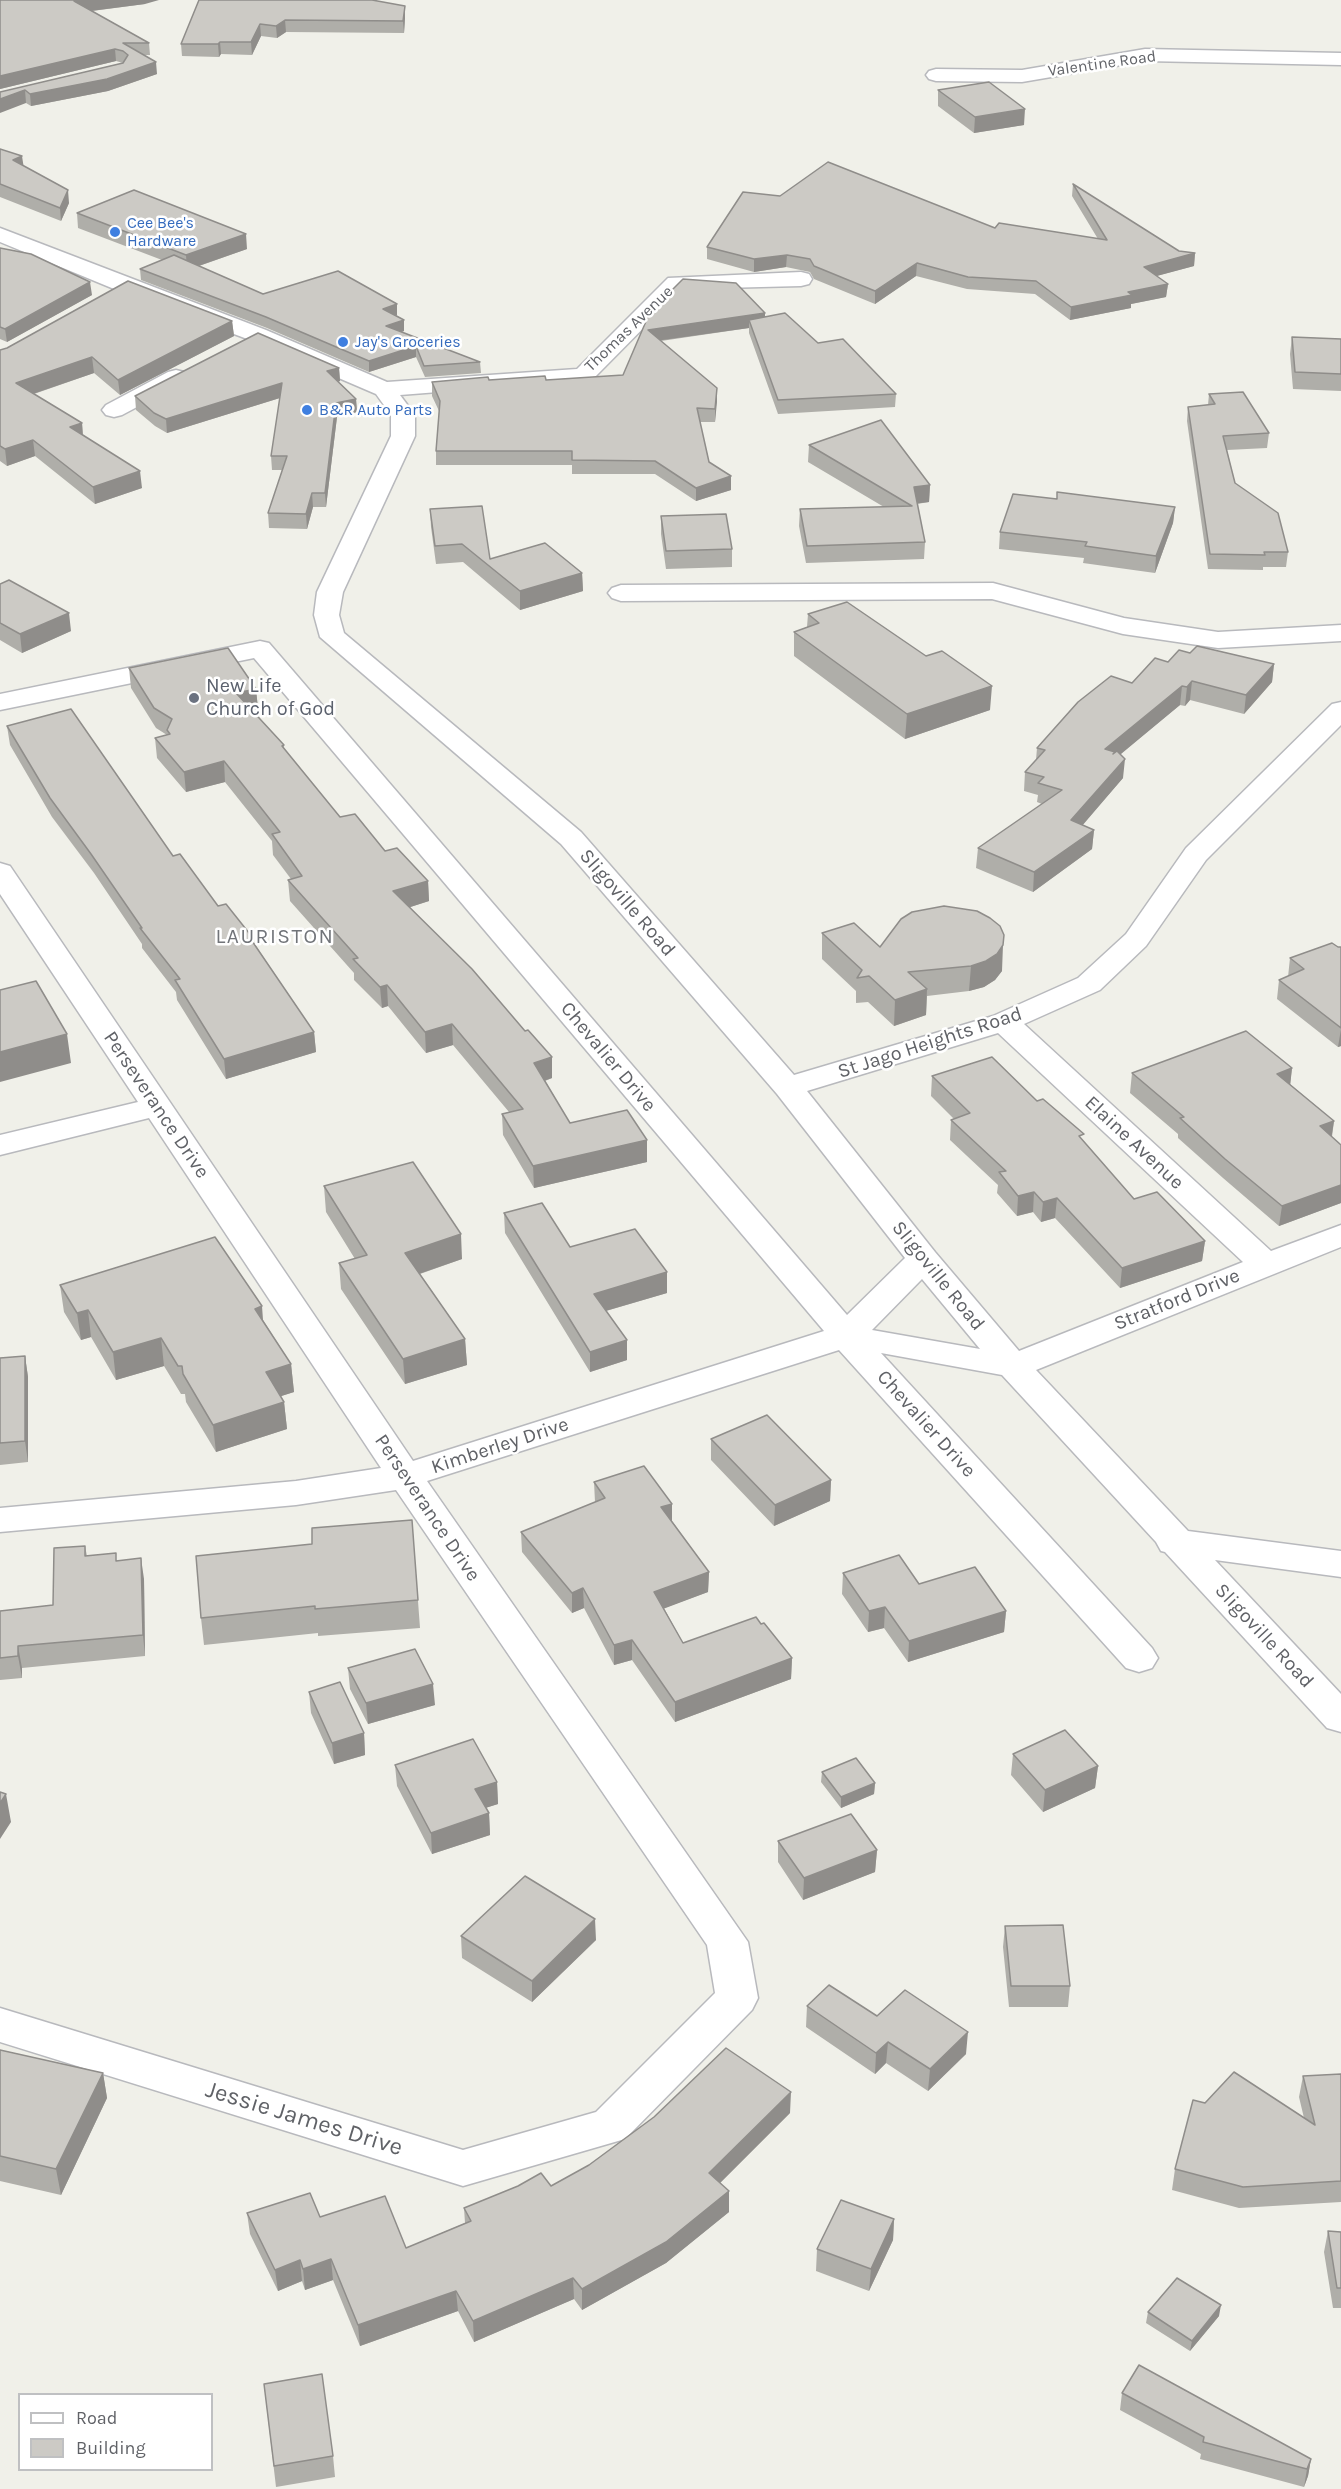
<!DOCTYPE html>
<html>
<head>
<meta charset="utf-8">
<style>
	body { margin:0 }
	#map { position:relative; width:1341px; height:2489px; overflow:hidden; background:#f0f0e9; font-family:Karla,sans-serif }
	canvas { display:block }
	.legend { position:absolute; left:18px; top:2393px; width:195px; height:78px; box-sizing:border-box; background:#fff; border:2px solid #bfc0c2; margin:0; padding:8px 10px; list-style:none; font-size:18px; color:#606267 }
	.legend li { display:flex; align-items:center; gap:12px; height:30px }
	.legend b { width:30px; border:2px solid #bfc0c2 }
</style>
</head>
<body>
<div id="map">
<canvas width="1341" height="2489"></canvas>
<ul class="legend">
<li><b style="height:8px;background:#fff"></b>Road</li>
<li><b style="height:16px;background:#cccac5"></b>Building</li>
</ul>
</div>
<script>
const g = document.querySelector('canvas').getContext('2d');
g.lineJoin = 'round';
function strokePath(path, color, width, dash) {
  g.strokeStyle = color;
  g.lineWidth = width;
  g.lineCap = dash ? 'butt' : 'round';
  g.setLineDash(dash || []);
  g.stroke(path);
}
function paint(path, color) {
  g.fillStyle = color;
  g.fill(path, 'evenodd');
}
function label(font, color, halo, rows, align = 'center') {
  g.font = font + ' Karla,sans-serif';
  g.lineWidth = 5;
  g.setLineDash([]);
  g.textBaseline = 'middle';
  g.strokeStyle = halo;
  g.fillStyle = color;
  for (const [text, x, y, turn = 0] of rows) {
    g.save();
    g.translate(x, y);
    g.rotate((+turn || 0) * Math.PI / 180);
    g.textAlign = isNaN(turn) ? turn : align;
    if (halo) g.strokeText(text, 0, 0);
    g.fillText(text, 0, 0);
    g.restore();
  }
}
const minor = new Path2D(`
	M1145,49L1341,53V65L1145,61L1022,82L936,81L929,79L926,75L929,71L936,69L1022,70Z
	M0,228L266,330L387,382L577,369L668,278L801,272L809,274L812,279L809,284L801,286L682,289L592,380L400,395L415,415V436L343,592L339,615L344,633L581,832L794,1075L993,1016L1078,978L1126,934L1186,848L1332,704L1341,702V725L1206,860L1146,946L1100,990L1024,1024L1271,1251L1341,1225V1247L1036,1370L1188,1531L1341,1551V1577L1215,1560L1341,1694V1732L1327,1728L1165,1552L1161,1551L1156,1542L1002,1375L881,1353L1152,1648L1158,1658L1152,1668L1139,1672L1126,1668L839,1350L427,1481L748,1942L758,1998L752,2010L625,2139L463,2186L0,2042V2008L463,2150L596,2112L715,1993L707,1945L396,1490L296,1505L0,1532V1508L296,1481L381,1468L149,1118L0,1155V1135L138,1102L0,894V863L10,866L413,1461L824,1331L254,658L0,710V694L260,641L269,643L847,1315L905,1258L777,1094L561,844L320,637L314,615L317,592L391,436V415L376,394L250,340L119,291L0,242ZM998,1033L1243,1262L1019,1351L935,1252L807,1091ZM922,1279L980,1349L872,1330Z
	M176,370L184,372L187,377L184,382L122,415L114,417L106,415L102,410L106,405L168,372Z
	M993,583L1124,618L1218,632L1341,625V641L1218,648L1123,634L992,599L621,601L612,598L608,593L612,588L621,585Z`);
const wall = new Path2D(`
	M0,0L145,4L92,11L149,43L150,55H144L157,74L108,91L31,106L26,103L0,92L123,63L116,61L0,89Z
	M199,0L405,18L404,33L286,32L277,38L261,36L252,55L221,54L219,57L182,56L181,44Z
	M938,90L1024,125L974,133L938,106Z
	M0,149L69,203L61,221L0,197Z
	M1073,184L1179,251L1195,253L1194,266L1156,276L1168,284L1166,297L1131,304V308L1070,320L1035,294L967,289L916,276L875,304L814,279L810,272L786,267L754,272L707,259V247L995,228L1098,239L1072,196Z
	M77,213L247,249L199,266L263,294L397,315H396L404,320V331L401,332L480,362L481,373L425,377L416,357L369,372L267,328L141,280L140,269L162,260L78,228Z
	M0,248L92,295L7,342L0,339Z
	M650,312L765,313V317L818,343L896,394L895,407L778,414L749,333V328L661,341L717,388L715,422H700L709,462L731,476V490L696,501L655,474H572V465H436V451L439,411L432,396V382L489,380H546L623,375Z
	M232,321L234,336L120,395L94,373L34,394L82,423L83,435L142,488L95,504L35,456L7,466L0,461V350Z
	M1292,337L1341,339V391L1293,389L1290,354Z
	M339,368L340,381L338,382L356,399L357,412L337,417L326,507H313L307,529L269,528L268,513L282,470H272L271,456L280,398L167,433L155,426L136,410L135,396Z
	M1209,394L1269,433L1267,448L1227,450L1235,483L1288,552L1286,567H1263V570L1208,569L1187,421L1188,407L1208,405Z
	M809,445L930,485L929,502L917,504L925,542L924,559L806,563L799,526L800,509L884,507L808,462Z
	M1057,499L1175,507L1173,523L1155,573L1083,563L1084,558L999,549L1000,532Z
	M430,509L490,559L582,573L583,591L520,610L463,562L436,564L431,527Z
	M661,516L732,549V567L666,569L661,534Z
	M0,584L71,631L22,653L0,640Z
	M808,614L990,710L905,739L794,656V632L807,627Z
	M1190,653L1274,664L1272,682L1244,714L1190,700L1185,706L1180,705L1120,754L1123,778L1082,825L1094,830L1092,849L1033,892L976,868L978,848L1042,804L1037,802L1038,795L1024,791L1025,772L1036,760L1037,748L1132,683L1168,662Z
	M129,668L256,689L258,709L252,710L284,745V748L340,817L385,851L428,881L429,901L410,907L525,1031L552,1057V1078L545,1081L570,1123L647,1162L534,1188L503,1135L502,1114L509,1112L453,1045L426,1053L388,1006L382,1008L354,980V973L290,901L288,880L291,879L273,855L272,841L225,782L186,792L157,758L155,738L167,735L156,728L131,688Z
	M7,726L173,856L218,906L254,943L314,1032L316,1052L226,1079L177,1000L176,992L142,948V944L94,873L52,817L10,745Z
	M822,933L880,947L1002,971L995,980L984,987L969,991L927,996L926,1015L894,1026L868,1002L856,1003V991L822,959Z
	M1341,947V1046L1338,1047L1277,999L1279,980L1288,977L1290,958Z
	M1292,1068L1290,1084L1334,1121L1332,1137L1341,1145V1203L1279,1226L1223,1178L1178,1138V1134L1130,1093L1132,1073Z
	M932,1076L1037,1101L1083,1141L1134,1199L1205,1241L1202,1261L1120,1288L1055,1218L1041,1222L1033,1212L1017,1216L997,1193L998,1185L950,1140L951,1120L954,1119L931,1096Z
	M324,1186L462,1259L420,1274L465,1339L467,1365L405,1384L341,1289L339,1263L355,1259L326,1212Z
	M504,1213L570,1247L667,1272V1293L606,1311L627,1340V1360L590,1372L505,1233Z
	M60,1285L263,1320L291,1364L294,1392L281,1396L284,1402L287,1429L216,1452L186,1402L185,1394H181L164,1366L116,1380L91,1337L81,1340L64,1312Z
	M25,1356L28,1377V1462L0,1465V1358Z
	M711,1439L831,1480L830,1501L774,1526L711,1460Z
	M594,1482L672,1521L709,1572L708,1592L664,1608L683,1643L761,1624L792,1658L791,1679L675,1722L632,1660L614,1665L584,1608L572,1613L522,1552L521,1532L595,1502Z
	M412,1520L420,1628L318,1636V1633L204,1645L201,1618L312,1544Z
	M85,1546L87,1556L116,1553V1560L144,1579L145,1656L22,1668V1678L0,1680V1611L53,1605Z
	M843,1573L919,1584L1006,1611L1004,1632L908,1662L884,1628L868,1632L842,1594Z
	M348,1668L435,1705L368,1724L350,1689Z
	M309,1692L364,1733L365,1755L334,1764L311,1713Z
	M1013,1754L1098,1766L1095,1788L1043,1812L1011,1775Z
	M395,1765L497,1782L498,1804L485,1808L489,1813L490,1835L432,1854L397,1786Z
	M822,1772L875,1783L874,1794L841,1808L821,1782Z
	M778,1841L877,1850L875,1872L803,1900L778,1862Z
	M1005,1926L1070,1986L1068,2007H1009L1003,1947Z
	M461,1936L596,1940L532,2002L462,1958Z
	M807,2006L877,2016L966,2054L928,2091L886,2063L875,2074L806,2027Z
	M0,2050L103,2073L107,2098L61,2195L0,2181Z
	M1341,2074V2202L1239,2208L1172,2190L1175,2169L1205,2103L1304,2118L1299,2097L1303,2076Z
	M790,2113L720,2183L729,2212L666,2263L582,2310L574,2299L474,2342L458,2311L360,2346L333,2280L305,2290L302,2281L278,2291L250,2234L247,2213L320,2217L406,2248L465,2223L464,2208L551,2186Z
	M894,2219L893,2240L869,2291L816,2271L817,2249Z
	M1328,2231L1341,2232V2308H1333L1324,2252Z
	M1148,2312L1219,2316L1190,2351L1146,2323Z
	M264,2384L333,2456L335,2477L276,2487Z
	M1122,2393L1311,2459L1308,2476L1304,2487L1200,2459L1201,2454L1120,2410Z`);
const shadedWall = new Path2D(`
	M81,0H159L145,4L75,13L74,1Z
	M405,6V18L404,33L403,21Z
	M285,20L286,32L277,38L276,26Z
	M260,24L261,36L252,55L251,42Z
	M220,42L221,54L219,57L218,44Z
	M115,49L116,61L0,89V76Z
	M156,62L157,74L108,91L31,106L30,94Z
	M25,90L26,103L0,113V99Z
	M1025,109L1024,125L974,133L975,117Z
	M22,156L24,169L13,160Z
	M68,190L69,203L61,221L60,208Z
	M246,234L247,249L187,270L186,255Z
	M1195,253L1194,266L1142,280L1144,267Z
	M787,255L786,267L754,272V259Z
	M917,263L916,276L875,304V291Z
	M90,282L92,295L7,342L5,329Z
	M1168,284L1166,297L1131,304V308L1070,320L1071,307L1128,292Z
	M397,304V315L384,320L383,309Z
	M765,313V325L749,320V328L648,342V330Z
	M404,320V331L387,337L386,326Z
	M232,321L234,336L120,395L118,380Z
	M416,346V357L369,372V361Z
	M92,357L94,373L18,399L16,383Z
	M339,368L340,381L328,385L327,371Z
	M282,383L283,397L167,433L166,419Z
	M717,388V402L715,422V409Z
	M356,399L357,412L337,417L326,507L325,493L336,403Z
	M82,423L83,439L70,427Z
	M33,440L35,456L7,466L5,449Z
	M140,471L142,488L95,504L93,487Z
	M731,476V490L696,501V488Z
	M930,485L929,502L913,504L914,487Z
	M312,493L313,507L307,529L306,514Z
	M1175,507L1173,523L1155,573L1156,556Z
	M582,573L583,591L520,610V591Z
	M69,613L71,631L22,653L20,634Z
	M1274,664L1272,682L1244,714L1246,695Z
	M1192,681L1190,700L1185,706L1187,687Z
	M992,686L990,710L905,739L907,714Z
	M1182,686L1180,705L1115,759L1105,749Z
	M256,689L258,709L238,713L236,693Z
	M1125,759L1123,778L1070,840L1071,820Z
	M224,761L225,782L186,792L184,772Z
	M1094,830L1092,849L1033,892L1034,872Z
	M428,881L429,901L395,912L393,891Z
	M1003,945L1002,971L995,980L984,987L969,991L971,966Z
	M387,985L388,1006L382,1008L380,987Z
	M927,989L926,1015L894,1026L895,1000Z
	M452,1024L453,1045L426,1053L425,1032Z
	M1341,1029V1046L1338,1047Z
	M314,1032L316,1052L226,1079L224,1059Z
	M67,1034L71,1063L0,1082V1052Z
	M552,1057V1078L535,1084L534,1063Z
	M1292,1068L1290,1087L1277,1074Z
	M1334,1121L1331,1140L1320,1126Z
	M647,1140V1162L534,1188L533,1166Z
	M1341,1185V1203L1279,1226L1282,1206Z
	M1034,1192L1033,1212L1017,1216L1018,1196Z
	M1057,1198L1055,1218L1041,1222L1043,1202Z
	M461,1234L462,1259L407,1278L405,1253Z
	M1205,1241L1202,1261L1120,1288L1122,1268Z
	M667,1272V1293L595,1314L594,1294Z
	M262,1306L264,1334L255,1309Z
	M88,1310L91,1337L81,1340L77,1313Z
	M161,1338L164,1366L116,1380L113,1352Z
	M465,1339L467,1365L405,1384L403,1359Z
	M627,1340V1360L590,1372V1352Z
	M25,1356L28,1377V1462L25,1441Z
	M291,1364L294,1392L269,1400L266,1372Z
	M284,1402L287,1429L216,1452L213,1425Z
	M831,1480L830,1501L774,1526L775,1505Z
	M672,1504V1524L661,1507Z
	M141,1558L144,1579L145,1656L143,1635Z
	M709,1572L708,1592L655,1612L654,1592Z
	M583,1588L584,1608L572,1613V1593Z
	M885,1607L884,1628L868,1632L869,1611Z
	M1006,1611L1004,1632L908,1662L909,1641Z
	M632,1640V1660L614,1665V1645Z
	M18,1646L22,1668V1678L18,1656Z
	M792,1658L791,1679L675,1722V1702Z
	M433,1684L435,1705L368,1724L366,1703Z
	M364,1733L365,1755L334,1764L332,1743Z
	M1098,1766L1095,1788L1043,1812L1045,1790Z
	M497,1782L498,1804L476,1811L475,1789Z
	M875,1783L874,1794L841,1808V1797Z
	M6,1794L11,1822L0,1839V1803Z
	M489,1813L490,1835L432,1854L431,1833Z
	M877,1850L875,1872L803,1900L804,1878Z
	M595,1919L596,1940L532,2002V1981Z
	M968,2032L966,2054L928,2091L930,2069Z
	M888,2042L886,2063L875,2074L876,2053Z
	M103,2073L107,2098L61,2195L56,2169Z
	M791,2092L790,2113L709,2194V2173Z
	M729,2191V2212L666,2263L582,2310V2289Z
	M894,2219L893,2240L869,2291L871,2269Z
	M331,2259L333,2280L305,2290L303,2269Z
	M300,2260L302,2281L278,2291L275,2270Z
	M573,2278L574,2299L474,2342L473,2321Z
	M456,2291L458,2311L360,2346L358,2325Z
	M1221,2305L1219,2316L1190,2351L1192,2341Z
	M1311,2459L1308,2476L1304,2487L1307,2469Z`);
const building = new Path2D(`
	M0,0H81L74,1L149,43H123L156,62L107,79L30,94L25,90L0,99V92L123,63L128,55L123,51L115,49L0,76Z
	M199,0H372L405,6L403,21L285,20L276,26L260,24L251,42H220L218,44H181Z
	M989,82L1025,109L975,117L938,90Z
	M0,149L22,156L13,160L68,190L60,208L0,184Z
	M828,162L995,228L999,223L1107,240L1073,184L1179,251L1195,253L1144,267L1168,284L1128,292L1132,295L1071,307L1036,281L968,277L917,263L875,291L814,266L810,259L787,255L754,259L707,247L743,192L780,196Z
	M134,190L246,234L186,255L77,213Z
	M0,248L31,254L90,282L5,329L0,327Z
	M174,255L263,294L338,271L397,304L383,309L404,320L386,326L480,362L424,366L416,346L369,361L266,317L140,269Z
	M683,279L736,283L765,313L648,330L717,388L715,409L697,408L709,462L731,476L696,488L655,461L572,460V451H436L440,401L432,382L488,377L489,380L545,376L546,380L623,375L650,312Z
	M128,281L232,321L118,380L92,357L16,383L82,423L70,427L140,471L93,487L33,440L5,449L0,446V350L7,348Z
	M785,313L818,343L843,339L896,394L778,400L749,320Z
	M258,333L339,368L327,371L356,399L336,403L325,493H312L306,514L268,513L287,456H271L282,383L166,419L154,413L135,396Z
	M1292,337L1341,339V374L1295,372Z
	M1243,392L1269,433L1223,436L1235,483L1278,513L1288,552H1264L1265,555L1210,554L1188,407L1215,404L1209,394Z
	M881,420L930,485L914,487L925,542L807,546L800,509L912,506L809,445Z
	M1057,492L1175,507L1156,556L1085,546L1087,542L1000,532L1013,494L1057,499Z
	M482,506L490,559L545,543L582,573L520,591L462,544L435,546L430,509Z
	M726,514L732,549L666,551L661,516Z
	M9,580L69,613L20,634L0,623V584Z
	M847,602L926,656L942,651L992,686L907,714L794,632L819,623L808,614Z
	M1197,646L1274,664L1246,695L1192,681L1187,687L1182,686L1105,749L1115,752L1113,754L1117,751L1125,759L1071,820L1094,830L1034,872L978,848L1062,790L1038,783L1044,777L1025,772L1045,750L1037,748L1078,702L1111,676L1132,683L1155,658L1168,662L1179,650L1190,653Z
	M228,648L256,689L236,693L284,745L282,746L340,817L355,814L385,851L397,848L428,881L393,891L472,969L525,1031L528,1030L552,1057L534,1063L570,1123L627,1110L647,1140L533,1166L502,1114L523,1109L452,1024L425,1032L387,985L380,987L353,959L358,958L288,880L302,876L272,834L280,832L224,761L184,772L155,738L170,734L167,730L172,719L154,708L129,668Z
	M71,709L173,856L180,854L218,906L226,904L253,938H250L314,1032L224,1059L175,980L180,979L140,928H142L91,854L50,798L7,726Z
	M944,906L977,911L990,918L1000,926L1004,935L1003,945L997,954L986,961L971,966L908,972L927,989L895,1000L869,976L857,978L862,970L822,933L854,923L880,947L901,919L912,912Z
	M1332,943L1338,947H1341V1028L1279,980L1304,969L1290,958Z
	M36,981L67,1034L0,1052V990Z
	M1246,1031L1292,1068L1277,1074L1334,1121L1320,1126L1341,1145V1185L1282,1206L1225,1159L1180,1118L1184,1117L1132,1073Z
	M992,1057L1037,1101L1043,1099L1084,1134L1079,1136L1134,1199L1157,1192L1205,1241L1122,1268L1057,1198L1043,1202L1034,1192L1018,1196L999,1172L1006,1171L951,1120L970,1113L932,1076Z
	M413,1162L461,1234L405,1253L465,1339L403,1359L339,1263L367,1255L324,1186Z
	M542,1203L570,1247L635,1229L667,1272L594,1294L627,1340L590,1352L504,1213Z
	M215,1237L262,1306L255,1309L291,1364L266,1372L284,1402L213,1425L183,1374L182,1366H178L161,1338L113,1352L88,1310L77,1313L60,1285Z
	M25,1356V1441L0,1443V1358Z
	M767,1415L831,1480L775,1505L711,1439Z
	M644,1466L672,1504L661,1507L709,1572L654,1592L683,1643L756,1617L761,1624L764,1623L792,1658L675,1702L632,1640L614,1645L583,1588L572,1593L521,1532L605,1498L594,1482Z
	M412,1520L418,1600L315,1609V1606L201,1618L196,1556L312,1544V1528Z
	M85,1546V1556L116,1553V1561L141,1558L143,1635L18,1646V1656L0,1658V1611L53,1605L54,1548Z
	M899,1555L919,1584L975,1567L1006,1611L909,1641L885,1607L869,1611L843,1573Z
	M415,1649L433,1684L366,1703L348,1668Z
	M340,1682L364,1733L332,1743L309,1692Z
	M1065,1730L1098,1766L1045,1790L1013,1754Z
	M473,1739L497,1782L475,1789L489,1813L431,1833L395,1765Z
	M856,1758L875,1783L841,1797L822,1772Z
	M0,1792L6,1794L0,1803Z
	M851,1814L877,1850L804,1878L778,1841Z
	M525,1876L595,1919L532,1981L461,1936Z
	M1063,1925L1070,1986H1011L1005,1926Z
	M829,1985L877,2016L905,1990L968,2032L930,2069L888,2042L876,2053L807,2006Z
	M726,2048L791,2092L709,2173L729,2191L666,2242L582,2289L573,2278L473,2321L456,2291L358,2325L331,2259L303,2269L300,2260L275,2270L247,2213L310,2193L320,2217L385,2196L406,2248L471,2221L464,2208L518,2186L541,2173L551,2186L589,2165L654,2117Z
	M0,2050L103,2073L56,2169L0,2156Z
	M1234,2072L1315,2125L1303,2076L1341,2074V2181L1243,2187L1175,2169L1193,2100L1205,2103Z
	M841,2200L894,2219L871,2269L817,2249Z
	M1328,2231L1341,2232V2288H1337Z
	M1177,2278L1221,2305L1192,2341L1148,2312Z
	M1139,2365L1311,2459L1307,2469L1203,2442L1204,2437L1122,2393Z
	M322,2374L333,2456L274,2466L264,2384Z`);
const markers = [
	[115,232,6,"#3f7fe0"],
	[343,342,6,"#3f7fe0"],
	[307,410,6,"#3f7fe0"],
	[194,698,6,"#6b7280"]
];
const farStreetnames = [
	["Valentine Road",1102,64,-8],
	["Thomas Avenue",629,329,-44]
];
const farShopnames = [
	["Cee Bee's",127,223],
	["Hardware",127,241],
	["Jay's Groceries",355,342],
	["B&R Auto Parts",319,410]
];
const worshipNames = [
	["New Life",206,686],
	["Church of God",206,709]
];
const streetNames = [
	["Sligoville Road",627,903,49],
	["St Jago Heights Road",930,1043,-18],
	["Chevalier Drive",608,1057,50],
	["Perseverance Drive",156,1105,56],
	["Elaine Avenue",1134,1143,43],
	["Sligoville Road",938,1276,51],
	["Stratford Drive",1177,1300,-22],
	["Chevalier Drive",926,1424,48],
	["Kimberley Drive",500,1446,-18],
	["Perseverance Drive",427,1508,56],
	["Sligoville Road",1264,1636,47]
];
const neighbourhoodNames = [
	["LAURISTON",275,937]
];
const nearStreetnames = [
	["Jessie James Drive",304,2119,17]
];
strokePath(minor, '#b8b9bd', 3);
paint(minor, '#fff');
paint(wall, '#afaea9');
paint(shadedWall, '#8f8d8a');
paint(building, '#cccac5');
strokePath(building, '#8f8d8a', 1.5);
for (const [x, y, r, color] of markers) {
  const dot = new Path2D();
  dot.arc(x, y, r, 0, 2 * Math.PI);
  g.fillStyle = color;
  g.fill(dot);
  strokePath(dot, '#fff', 2);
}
label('16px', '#606267', '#fff', farStreetnames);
label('16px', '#366cbe', '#fff', farShopnames, 'left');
label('20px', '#5b616d', '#fff', worshipNames, 'left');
label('20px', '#606267', '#fff', streetNames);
g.letterSpacing = '1.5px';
label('21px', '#717479', '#fff', neighbourhoodNames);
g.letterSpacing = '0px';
label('24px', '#606267', '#fff', nearStreetnames);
</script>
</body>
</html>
